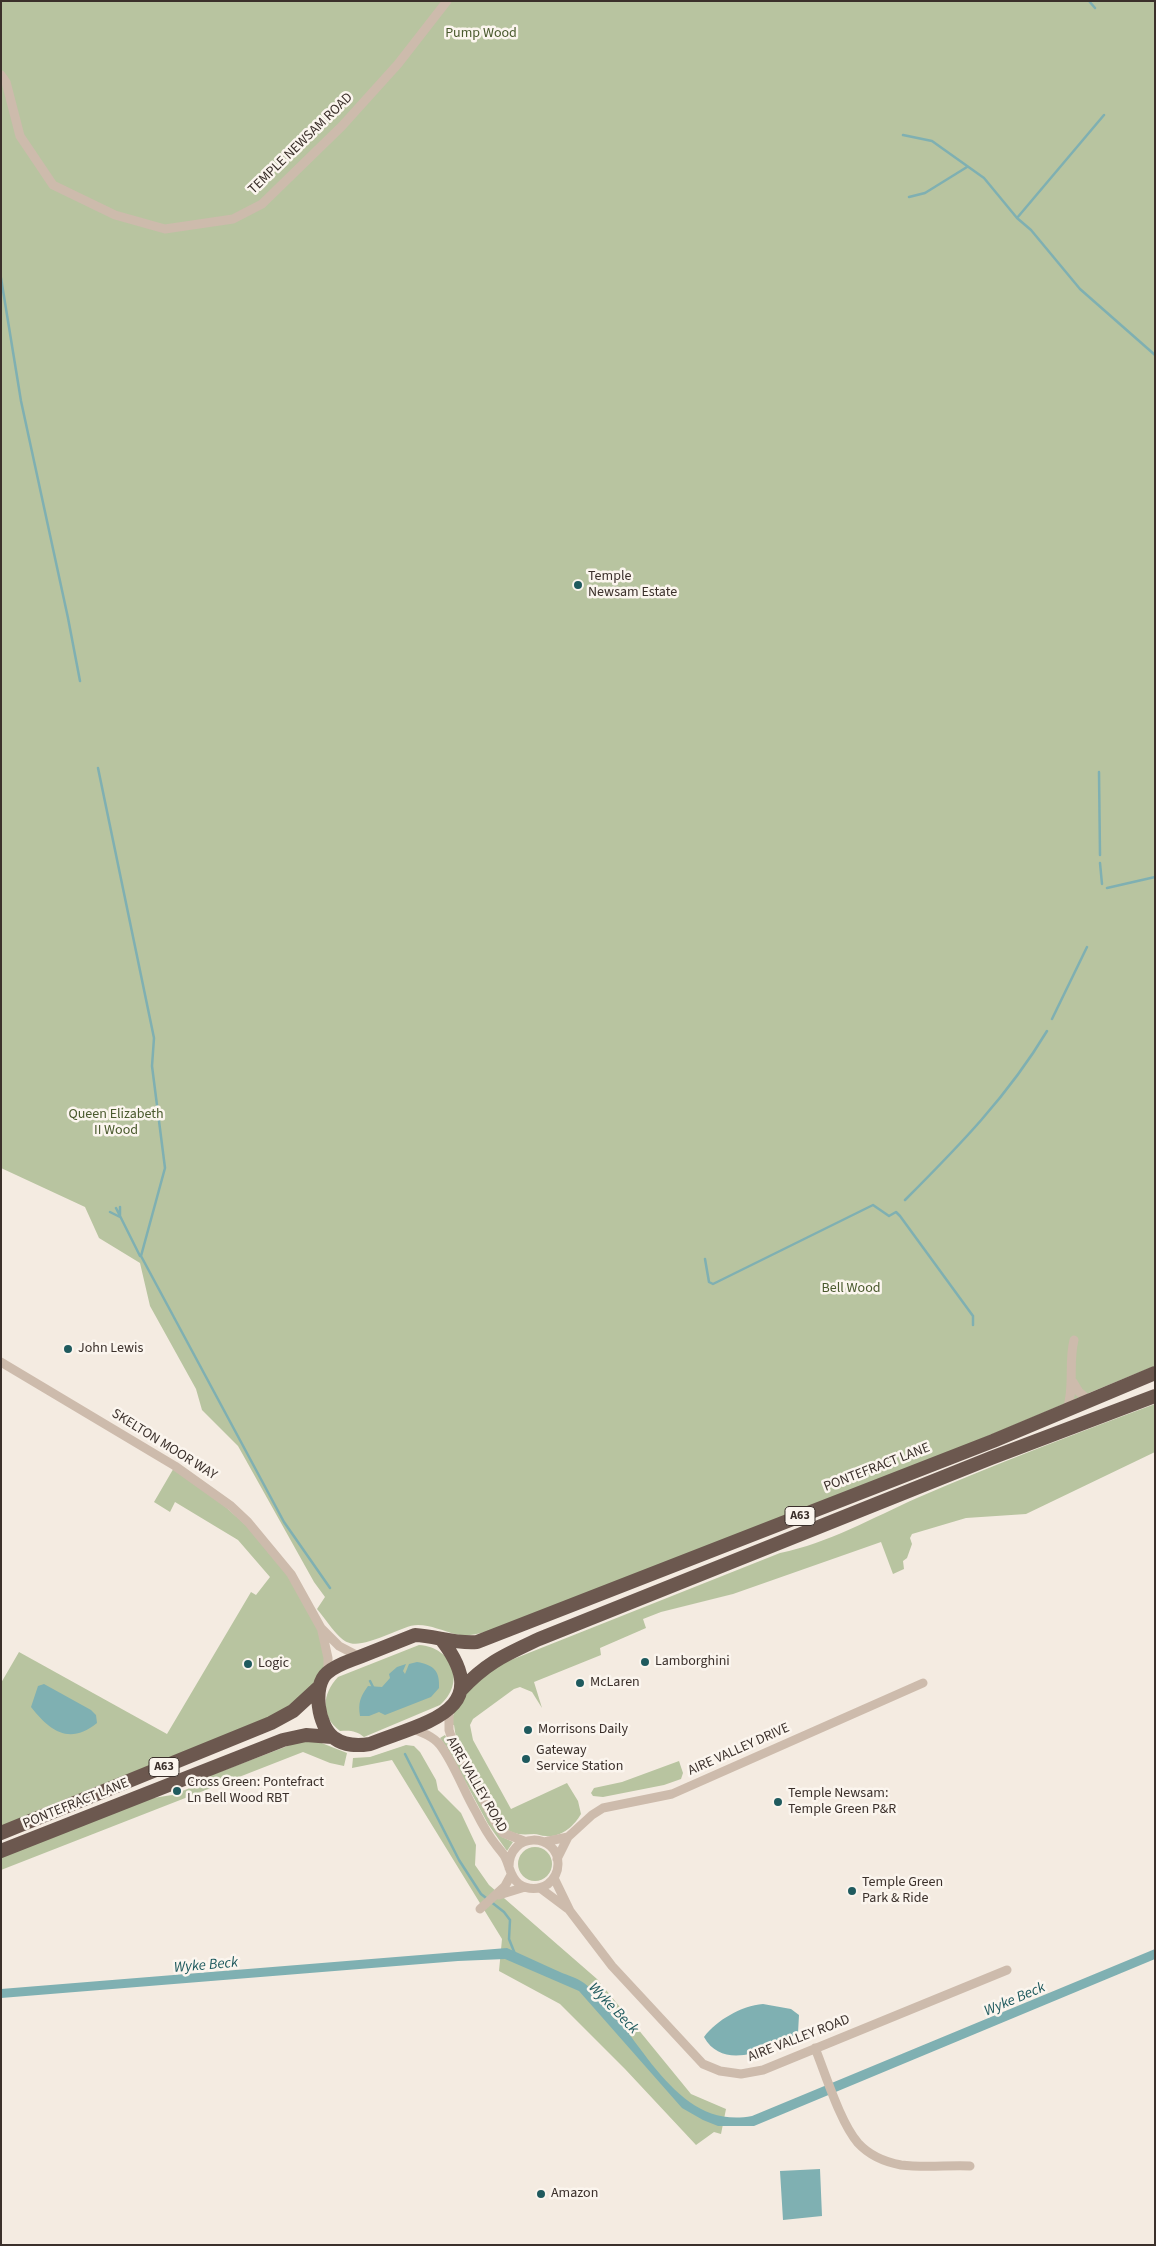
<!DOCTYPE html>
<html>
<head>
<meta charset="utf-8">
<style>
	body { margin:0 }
	#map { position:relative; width:1156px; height:2246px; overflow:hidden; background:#f4ebe1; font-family:"Source Sans 3",sans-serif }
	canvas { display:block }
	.frame { position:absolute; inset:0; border:2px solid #3b302b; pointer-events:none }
</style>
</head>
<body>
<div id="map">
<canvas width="1156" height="2246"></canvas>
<div class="frame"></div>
</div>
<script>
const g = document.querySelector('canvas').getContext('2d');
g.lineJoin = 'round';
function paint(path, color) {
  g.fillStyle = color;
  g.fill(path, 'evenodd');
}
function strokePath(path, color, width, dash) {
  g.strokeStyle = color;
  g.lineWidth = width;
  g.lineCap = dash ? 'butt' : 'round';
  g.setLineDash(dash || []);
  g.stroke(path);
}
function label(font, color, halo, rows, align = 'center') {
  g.font = font + ' "Source Sans 3",sans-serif';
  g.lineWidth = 5;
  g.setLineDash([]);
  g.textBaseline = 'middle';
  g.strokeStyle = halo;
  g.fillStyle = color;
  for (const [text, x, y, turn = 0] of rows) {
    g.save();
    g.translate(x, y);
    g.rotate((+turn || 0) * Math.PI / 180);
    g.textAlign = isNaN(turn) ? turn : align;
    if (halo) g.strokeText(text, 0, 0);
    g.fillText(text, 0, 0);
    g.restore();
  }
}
const green = new Path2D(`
	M1,1H1155V1366C1093,1390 1033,1418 971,1443C810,1508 648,1569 486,1632C476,1634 466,1637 455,1634C443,1631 431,1625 418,1625C409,1625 400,1630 392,1633C344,1652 347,1647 317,1609L325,1597L314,1582L238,1446L202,1410L196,1389L150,1306L140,1263L99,1238L85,1207L1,1168Z
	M1155,1404V1452L1026,1514L966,1518L912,1534L910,1538L912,1544L907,1558L903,1561L904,1569L893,1574L881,1542L733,1594L661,1612L643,1619L646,1628L600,1648L601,1655L534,1682L542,1708L532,1692L520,1687L514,1689L473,1719L470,1725L473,1740L511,1809L567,1783L578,1801L581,1814C574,1826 561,1838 546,1836C541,1836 538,1834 534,1834C520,1835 511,1835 501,1824L456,1738L454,1725H450C452,1712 472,1683 483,1675C491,1668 502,1664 511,1660L780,1553C829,1543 872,1518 917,1498C995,1464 1075,1434 1155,1404Z
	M175,1466L190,1475L268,1545L321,1628L328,1672L293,1711L1,1833V1683L19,1652L167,1734L251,1592L256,1595L270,1577L238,1540L175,1502L170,1512L154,1502Z
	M419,1645C453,1647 466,1683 440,1705L364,1737C357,1731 350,1730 340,1731C320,1716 322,1694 338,1677Z
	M445,1735L494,1828L502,1837L513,1842L507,1851L488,1824L447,1748L440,1738Z
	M298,1742H319L347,1753L344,1766L330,1763L303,1752L1,1870V1857L147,1799L172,1795L190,1788L209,1776Z
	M406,1745L414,1746L420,1752L436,1780L438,1790L461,1813L476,1845L475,1865L489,1885L597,1979L691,2094L726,2109L721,2134L714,2132L696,2145L625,2069L560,2004L499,1971L502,1939L392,1760L352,1768L353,1758L370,1757Z
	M679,1761L683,1773L681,1779L664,1785L603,1797L593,1796L591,1793L594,1788L622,1782Z
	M518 1864a17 17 0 1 1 34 0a17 17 0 1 1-34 0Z`);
const water = new Path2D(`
	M417,1662C434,1665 440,1671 439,1688L431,1697L385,1715L379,1712L369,1716H360C358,1703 360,1697 368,1686L382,1687L390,1678L389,1674L397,1667L406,1664L403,1671L405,1674L409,1664Z
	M44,1684L91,1710L96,1715L97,1723C69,1746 49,1730 31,1707L38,1686Z
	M507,1948C525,1956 542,1964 560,1972C567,1975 577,1978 584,1983C637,2024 671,2132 752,2116L1155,1949V1959L754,2126H718L703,2120L682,2108L579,1991L505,1959L458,1961L1,1998V1989Z
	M763,2004L791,2009L799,2015L798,2033C772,2048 724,2073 704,2037C717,2020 741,2006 763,2004Z
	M820,2169L822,2216L783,2220L780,2171Z`);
const stream = new Path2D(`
	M1089,1L1095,8
	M903,135L932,141L984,178L1017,218L1031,230L1080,289L1155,355
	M909,197L925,193L967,167
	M1017,218L1104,115
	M1,278L21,401L68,618L80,681
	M98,768L154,1038L152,1066L165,1168L141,1256L284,1522L330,1588
	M1099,772L1100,855
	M1100,863L1102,884
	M1107,888L1155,877
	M1052,1019L1087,947
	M905,1200C958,1147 1008,1096 1047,1031
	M116,1208L140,1256
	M110,1212L120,1217V1207
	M705,1259L709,1282L713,1284L873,1205L889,1216L896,1212L900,1216L973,1316V1325
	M370,1681L374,1689
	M405,1754L459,1860L481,1894L504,1912L510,1920L509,1939L515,1954`);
const minor = new Path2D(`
	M1,75L6,82L20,136L53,185L115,215L165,229L233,219L262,204L342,126L398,64L447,1
	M1,1362L175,1466L231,1506L248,1522L291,1574L321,1628L339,1646L360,1657
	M1073,1382L1079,1392L1090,1401
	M1067,1410C1075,1386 1068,1364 1074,1340
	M322,1631L328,1658V1672
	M449,1709V1730L452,1739L495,1822L503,1833L524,1841
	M410,1728C421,1732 433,1736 440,1745C454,1763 464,1792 476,1812C482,1824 488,1835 496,1845C499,1849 503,1853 505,1857C510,1867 510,1877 519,1884C528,1890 539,1890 548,1884C554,1879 558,1872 558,1864C558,1832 508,1831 509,1868
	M544,1842L568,1837L592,1815L603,1808L672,1794L923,1683
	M557,1859L568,1837
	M554,1878L570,1911L612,1966L703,2064L720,2071L741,2074L763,2070L1007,1970
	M540,1888L568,1909
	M499,1895L525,1887
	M480,1909L505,1886L511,1875
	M815,2048C826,2075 840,2122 858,2143C869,2155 885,2162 901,2165C924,2168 948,2165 970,2166`);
const trunk = new Path2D(`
	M441,1639C497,1711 425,1722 370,1744C357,1746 345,1746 334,1738C318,1727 312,1686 327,1673C337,1664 350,1661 362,1656C380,1649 397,1642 415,1635C436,1636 455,1644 477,1642L993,1441L1155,1373
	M461,1690C487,1662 505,1655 539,1639L991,1458L1155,1396
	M1,1833L271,1723L293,1711L318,1688
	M1,1851L283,1740L306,1735L332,1737`);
const markers = [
	[578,585,5,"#1f5a5e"],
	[68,1349,5,"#1f5a5e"],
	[645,1662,5,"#1f5a5e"],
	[248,1664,5,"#1f5a5e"],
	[580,1683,5,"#1f5a5e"],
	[528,1730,5,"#1f5a5e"],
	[526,1759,5,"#1f5a5e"],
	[177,1791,5,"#1f5a5e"],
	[778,1802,5,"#1f5a5e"],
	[852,1891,5,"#1f5a5e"],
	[541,2194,5,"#1f5a5e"]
];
const shields = [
	[800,1516,30],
	[164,1767,30]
];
const shieldNames = [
	["A63",800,1516],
	["A63",164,1767]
];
const parkNames = [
	["Pump Wood",481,34],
	["Queen Elizabeth",116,1115],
	["II Wood",116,1131],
	["Bell Wood",851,1289]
];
const streetNames = [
	["TEMPLE NEWSAM ROAD",301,144,-44],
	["SKELTON MOOR WAY",164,1445,32],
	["PONTEFRACT LANE",877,1468,-21],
	["AIRE VALLEY DRIVE",739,1750,-24],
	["AIRE VALLEY ROAD",476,1785,60],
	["PONTEFRACT LANE",76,1804,-22],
	["AIRE VALLEY ROAD",799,2039,-21]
];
const poiNames = [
	["Temple",588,577],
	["Newsam Estate",588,593],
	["John Lewis",78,1349],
	["Lamborghini",655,1662],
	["Logic",258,1664],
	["McLaren",590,1683],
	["Morrisons Daily",538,1730],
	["Gateway",536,1751],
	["Service Station",536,1767],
	["Cross Green: Pontefract",187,1783],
	["Ln Bell Wood RBT",187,1799],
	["Temple Newsam:",788,1794],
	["Temple Green P&R",788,1810],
	["Temple Green",862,1883],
	["Park & Ride",862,1899],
	["Amazon",551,2194]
];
const waterNames = [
	["Wyke Beck",206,1966,-5],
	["Wyke Beck",1015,2000,-23],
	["Wyke Beck",613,2009,46]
];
paint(green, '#b8c4a0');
paint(water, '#7fb0b2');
strokePath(stream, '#7fb0b2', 2.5);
strokePath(minor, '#cdbbac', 9);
strokePath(trunk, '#6c584f', 14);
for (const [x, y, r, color] of markers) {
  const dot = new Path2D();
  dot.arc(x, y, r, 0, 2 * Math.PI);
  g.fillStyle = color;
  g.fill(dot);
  strokePath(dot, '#fbf5ee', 2);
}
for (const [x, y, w] of shields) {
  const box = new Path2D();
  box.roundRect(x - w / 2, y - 9.5, w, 19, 4);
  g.fillStyle = '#fbf5ee';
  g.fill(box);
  strokePath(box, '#3b302b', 1);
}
label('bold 12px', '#3b302b', null, shieldNames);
label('14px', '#4a5a2e', '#fbf5ee', parkNames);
label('14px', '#3b302b', '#fbf5ee', streetNames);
label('14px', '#3b302b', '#fbf5ee', poiNames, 'left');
label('italic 15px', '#1f5a5e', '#fbf5ee', waterNames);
</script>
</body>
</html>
